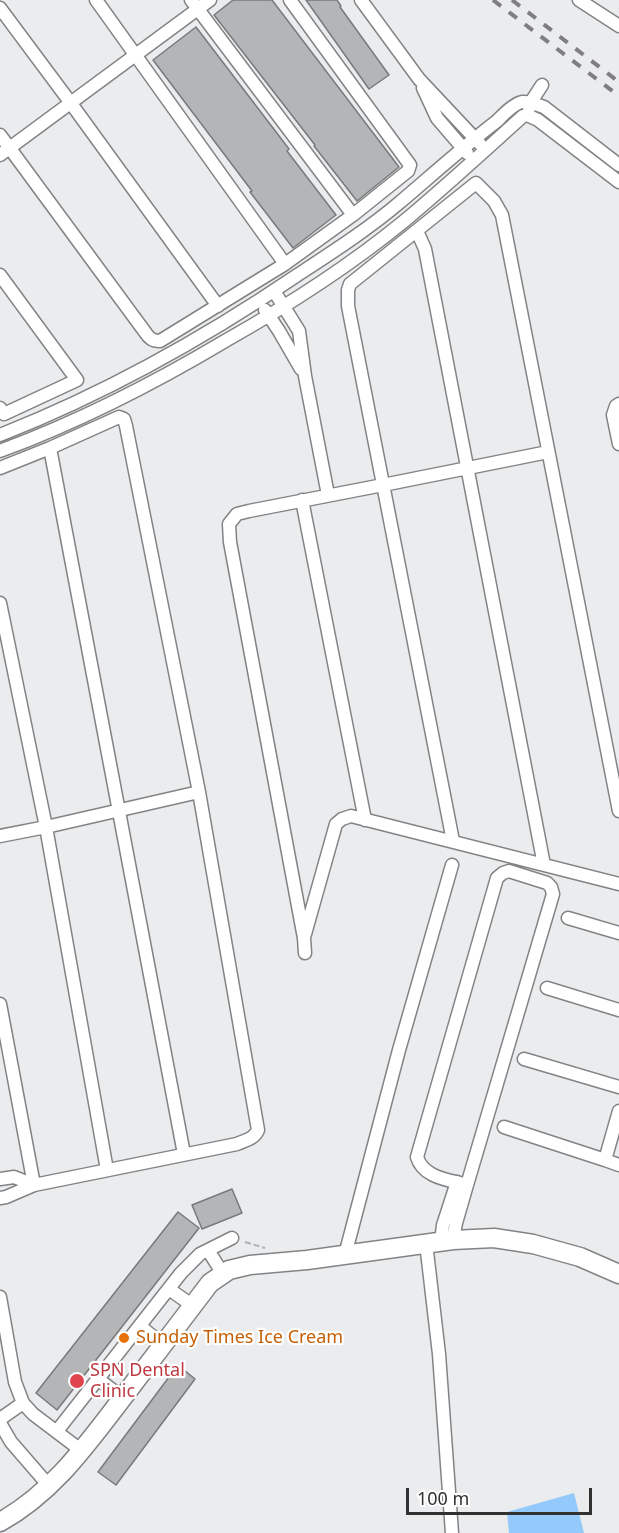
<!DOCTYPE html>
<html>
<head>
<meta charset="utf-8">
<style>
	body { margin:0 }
	#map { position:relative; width:619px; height:1533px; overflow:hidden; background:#ebecee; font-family:"Noto Sans",sans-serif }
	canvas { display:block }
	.scale { position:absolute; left:406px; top:1488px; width:186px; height:27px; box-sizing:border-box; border:3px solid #313132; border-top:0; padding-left:8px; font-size:18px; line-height:21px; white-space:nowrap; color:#313132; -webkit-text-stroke:4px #fff; paint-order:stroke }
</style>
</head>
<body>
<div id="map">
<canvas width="619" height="1533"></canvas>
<div class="scale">100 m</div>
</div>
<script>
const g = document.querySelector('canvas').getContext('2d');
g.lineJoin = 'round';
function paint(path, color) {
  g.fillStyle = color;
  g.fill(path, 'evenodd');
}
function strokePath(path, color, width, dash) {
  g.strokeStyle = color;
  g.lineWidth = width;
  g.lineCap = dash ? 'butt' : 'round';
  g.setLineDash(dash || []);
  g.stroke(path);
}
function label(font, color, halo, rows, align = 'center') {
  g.font = font + ' "Noto Sans",sans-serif';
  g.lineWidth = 4.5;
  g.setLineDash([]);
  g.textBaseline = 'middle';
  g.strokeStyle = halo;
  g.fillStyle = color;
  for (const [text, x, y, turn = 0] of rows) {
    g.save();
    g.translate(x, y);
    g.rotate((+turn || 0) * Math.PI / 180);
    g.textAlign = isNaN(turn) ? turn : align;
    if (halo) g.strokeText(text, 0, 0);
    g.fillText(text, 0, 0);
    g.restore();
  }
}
const water = new Path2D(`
	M574,1493L584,1533H509L507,1512Z`);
const building = new Path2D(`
	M233,0H272L399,167L357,201L314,146L315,145L214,15Z
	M306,0H337L341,6L340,7L389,75L369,89Z
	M196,27L289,149L287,151L336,215L293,248L250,192L252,191L153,60Z
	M232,1189L242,1213L202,1229L192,1205Z
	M178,1212L199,1228L57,1410L36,1393Z
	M178,1365L195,1379L116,1485L98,1472Z`);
const path = new Path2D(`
	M245,1242L265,1248`);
const street = new Path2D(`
	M96,0L285,264
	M191,0L353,215
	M361,0L419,79L480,144
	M579,0L619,26
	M0,8L70,102L218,306
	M423,88L437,118L467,153
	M529,108L531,102L542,85
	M0,135L145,332C149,338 152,341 160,341L285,264L353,215L408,171L410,165L290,0
	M0,155L210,0
	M417,231L425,249L544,865
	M0,275L77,380L4,414L0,408
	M274,291L299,331L305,376L328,495
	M265,310L279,331L301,369
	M619,404L616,406L613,415L619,444
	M0,435C104,394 203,339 296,276C331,253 367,230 399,203C432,175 463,147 497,121C503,115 513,104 522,102C530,101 537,105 544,107L619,165
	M50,448L184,1154
	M0,451C78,422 153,384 225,341C287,306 348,267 403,222C444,188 483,152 523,116L527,115L538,120L619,182
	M0,468L50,448L119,417L124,419L126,426L199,792L258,1130C254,1139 246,1140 237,1144L34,1185L6,1197L0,1198
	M302,500L365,820
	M0,603L46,827L107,1170
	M0,836L46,827L199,792
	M453,841L348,306V290L350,284L476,183L494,201L502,215L619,811
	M568,918L619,933
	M305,934L336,824L342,819L351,816L619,884
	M305,953L304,938L230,542L229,524L237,514L249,511L383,485L548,452
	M547,988L619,1010
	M0,1004L34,1185
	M524,1059L619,1087
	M504,1127L605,1160L619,1165
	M605,1160L619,1111
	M0,1179L14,1177L34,1185
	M453,1240L456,1223L467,1185L553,894L551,887L547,883L509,871L503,873L497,878L417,1157C423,1178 450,1180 467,1185
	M441,1242L443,1225L457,1182
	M426,1243L439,1354L452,1533
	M208,1250L223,1274
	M345,1255L399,1050L452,865
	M169,1289L193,1306
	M0,1297L15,1382L23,1403L33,1414L82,1451
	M140,1326L163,1345
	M98,1379L123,1398
	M0,1419L23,1403
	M0,1423L11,1442L50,1487
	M57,1431L181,1273L200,1254L232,1238`);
const secondary = new Path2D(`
	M0,1522C54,1492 87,1444 124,1396C153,1358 181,1321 210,1283L229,1270L250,1265L307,1260L453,1240L494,1238L533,1244L580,1257L619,1274`);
const rail = new Path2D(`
	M493,0L619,96
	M512,0L619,82`);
const markers = [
	[124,1338,6,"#e8710a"],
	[77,1381,8,"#e0444e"]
];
const foodNames = [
	["Sunday Times Ice Cream",136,1338]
];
const healthNames = [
	["SPN Dental",90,1371],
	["Clinic",90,1392]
];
paint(water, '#94cafb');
paint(building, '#b4b5b7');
strokePath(building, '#78797a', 1.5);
strokePath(street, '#828384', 15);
strokePath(secondary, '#828384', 21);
strokePath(path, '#b1b1b3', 2, [6, 3]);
strokePath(street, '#fff', 12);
strokePath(secondary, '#fff', 18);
strokePath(rail, '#7f7f81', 4, [10, 10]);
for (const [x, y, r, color] of markers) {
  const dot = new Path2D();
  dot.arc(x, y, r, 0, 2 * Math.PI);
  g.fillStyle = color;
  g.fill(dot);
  strokePath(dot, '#fff', 2);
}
label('18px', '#c56008', '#fff', foodNames, 'left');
label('18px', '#be3a42', '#fff', healthNames, 'left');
</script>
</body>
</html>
